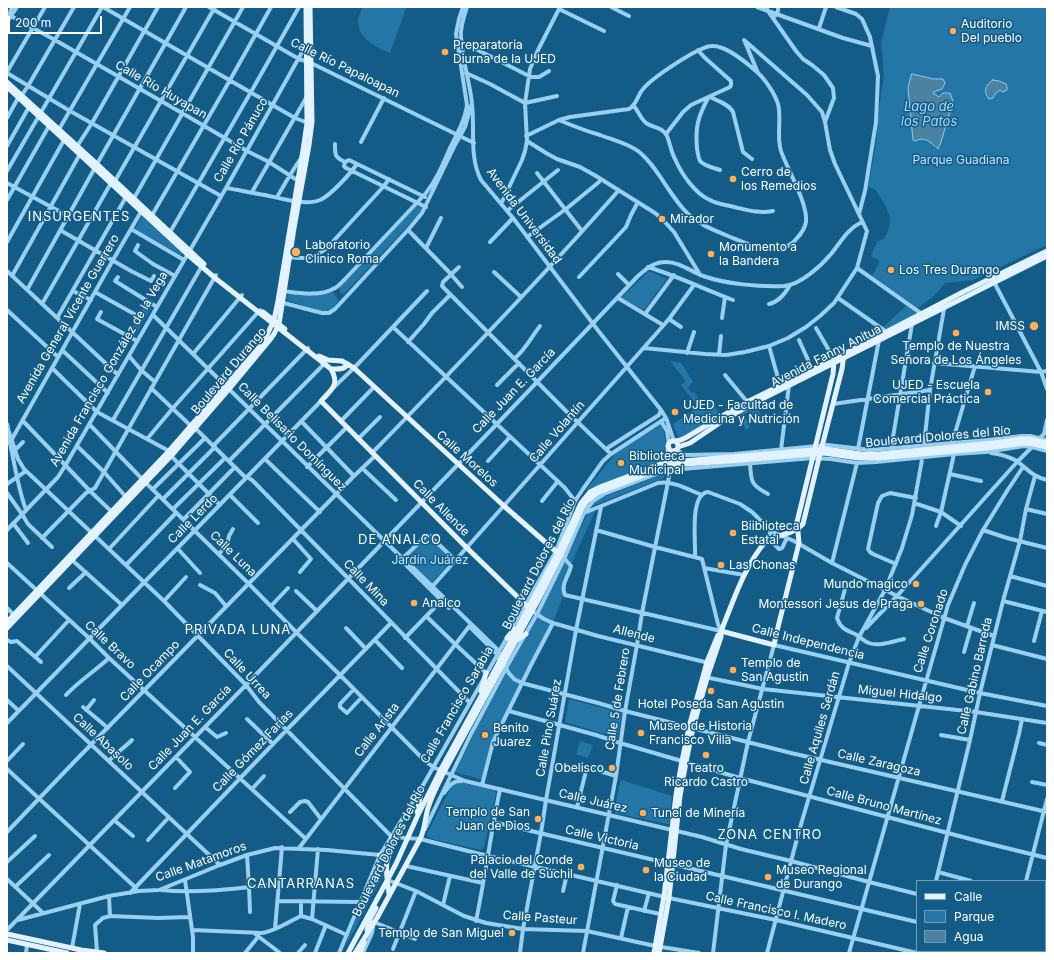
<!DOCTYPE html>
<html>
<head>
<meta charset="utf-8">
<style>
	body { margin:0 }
	#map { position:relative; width:1054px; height:960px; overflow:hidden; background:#145c88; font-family:Inter,sans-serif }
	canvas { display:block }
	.frame { position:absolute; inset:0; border:8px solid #fff; pointer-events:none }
	.legend { position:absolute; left:916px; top:880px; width:130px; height:72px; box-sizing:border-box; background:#145c88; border:1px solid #729db8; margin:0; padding:5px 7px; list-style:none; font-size:12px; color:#fff }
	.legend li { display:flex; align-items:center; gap:8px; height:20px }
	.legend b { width:20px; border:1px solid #729db8 }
	.scale { position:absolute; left:8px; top:16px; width:94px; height:18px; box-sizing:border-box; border:2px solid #fff; border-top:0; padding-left:5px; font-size:12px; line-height:14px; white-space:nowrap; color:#fff; -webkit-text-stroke:3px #145c88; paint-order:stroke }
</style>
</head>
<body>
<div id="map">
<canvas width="1054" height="960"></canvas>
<div class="frame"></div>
<ul class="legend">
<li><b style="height:5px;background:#e2f3ff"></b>Calle</li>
<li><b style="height:11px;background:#2376a6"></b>Parque</li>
<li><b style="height:11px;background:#4b81a1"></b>Agua</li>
</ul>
<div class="scale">200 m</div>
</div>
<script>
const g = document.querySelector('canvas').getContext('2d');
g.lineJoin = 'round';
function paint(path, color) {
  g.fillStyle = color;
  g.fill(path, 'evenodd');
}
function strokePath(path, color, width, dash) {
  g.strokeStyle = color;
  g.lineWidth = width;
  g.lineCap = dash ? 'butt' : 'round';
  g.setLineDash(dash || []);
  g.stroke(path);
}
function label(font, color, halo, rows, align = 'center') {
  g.font = font + ' Inter,sans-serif';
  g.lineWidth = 3;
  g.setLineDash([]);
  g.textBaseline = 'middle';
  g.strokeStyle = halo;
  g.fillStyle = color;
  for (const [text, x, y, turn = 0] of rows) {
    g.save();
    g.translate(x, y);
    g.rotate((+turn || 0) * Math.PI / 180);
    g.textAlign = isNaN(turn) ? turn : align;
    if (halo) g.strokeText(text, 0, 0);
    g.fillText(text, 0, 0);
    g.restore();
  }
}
const green = new Path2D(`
	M363,7H404L406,8L390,53C376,47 359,39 358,22C358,17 361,11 363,7Z
	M890,7H1047V245L973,280L945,283L934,296L918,308L872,276L880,261L871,256L877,242L880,240L884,239C897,217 886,208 875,189L868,187L876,143L879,109L884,74L881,43Z
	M416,206H421L422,208L420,213L345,293L342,294L339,291L340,287Z
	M142,216L182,253L181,255L135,229Z
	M649,271L667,279L644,310L621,298Z
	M329,292L334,293L338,300C337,305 331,310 326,312L289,301L285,297L287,295L291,294Z
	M146,301L153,305L134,337L129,334Z
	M906,306L917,313L887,330L883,327Z
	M670,361L681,363L693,382L688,388L692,393L694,392L699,400L695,403L681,385L686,381Z
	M708,400L719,412L701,431L681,443L673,424Z
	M757,404L762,419L754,424L749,412L744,414L750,427L746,430L739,414Z
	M661,424L663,427L667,451L666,461L586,490L616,453Z
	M664,473V478L590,507L599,499Z
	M594,510L595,511L562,585L561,590L563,596L553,622L493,743L483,780L455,772L499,683L565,561L588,512Z
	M428,537L452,560L432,583L406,558L407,556Z
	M569,699L622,713L618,738L565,722Z
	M580,741L593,745L588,758L576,754Z
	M621,780L672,796L669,824H667L615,813L614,811L620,782Z
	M458,782L494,790L496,793L484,847L481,850L432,839L428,837L427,834L451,787Z
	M380,859L384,865V874L353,933L341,953L350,934Z`);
const water = new Path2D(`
	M912,74L934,79H943L945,83L942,89L936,91L933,93L939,97L943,93H950L953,101L941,142L938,149C931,142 924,136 915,141L913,140L908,88Z
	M993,80L999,81L1006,84L1007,87V90L1003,92L1000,90L995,94L993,98L989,99C983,92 985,85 993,80Z`);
const minor = new Path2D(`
	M103,7L295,118L308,123
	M209,7L299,59L311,63L474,143
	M467,7C464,16 460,27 461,37C462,60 470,82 472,104C475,129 469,157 481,180L513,218L600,333L661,410L666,418L674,441
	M611,7L629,16
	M757,7L843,38L872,46
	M836,7L856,14L862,19L870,37L878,76L876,122L865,191L859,214
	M559,9L604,31
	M9,15L55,40L161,101L182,113L247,151L269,162L300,182
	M9,16L12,7
	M775,16L778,11V7
	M7,22L17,7
	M819,28L826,7
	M744,40L807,95L822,112L825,122
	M462,42L531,77H539L549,71
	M745,42L758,73
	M7,72L45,7
	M7,73L70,111L221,196
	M466,73L490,84L525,103L557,96
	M710,97C718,101 729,104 733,112L743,152L752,159
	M708,98C698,117 695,127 697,149C698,153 698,157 700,161C704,166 714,168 720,170
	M634,106C638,111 641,119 646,123C653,128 663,127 667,136C670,143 671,152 675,159C681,173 695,194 710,200C717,204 726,205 734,207C747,210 760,214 773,211
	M7,118L18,98L22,95L28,86L74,7
	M58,131L130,7
	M666,134L683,112L691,105L730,87L731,85V81L704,57L698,50
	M526,136L559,120L570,117L629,109C637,104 637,96 643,89C652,78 699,46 712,46C725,45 747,63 757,72C765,79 775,94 778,104C782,119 776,135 781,151C787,169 808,203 806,222C805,227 801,234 797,238C789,250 773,250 760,248C749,245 738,240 728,236C719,232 710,229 702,224C688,217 678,203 669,190C660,177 651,161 638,151C627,143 613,140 600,135C586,131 573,126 559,120
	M527,141L546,153L557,159L580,167L596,176L655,213L662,219L674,232L699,273
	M361,142L384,98
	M335,144C335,154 334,157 345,162
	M7,146L29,107
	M76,148L92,123L158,7
	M345,162L344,166L346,168L426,207
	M345,162L349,160L425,197
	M7,171L102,7
	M537,173L582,231
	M7,183L68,216
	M226,188C239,190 252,193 265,195C279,198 306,206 320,200C330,196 350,174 357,164
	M252,192L306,98
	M277,197L290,175L301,158
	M7,200L49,126
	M133,200L243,7
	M501,204L522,160L525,151L527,141L525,103L530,69L538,50L560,7
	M507,211L558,170
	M151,217L230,80L271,7
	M131,229L184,260
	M60,230L131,271L151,281L154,276
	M408,230L449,272L462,287
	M169,234L251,92L299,7
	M527,237L566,209L599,182
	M7,242L64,140
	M490,242L513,218
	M138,245L135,251L153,264L175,276
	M426,248L441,218
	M289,257C307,259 313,259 327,248L384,186L389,179
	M459,267L443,282L442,286L566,411L611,454
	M648,267C677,276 704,289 733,300
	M857,268L922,314
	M7,271L118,375
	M494,272L521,297
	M618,274L629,285
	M12,276L80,154
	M118,277L115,281L157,307
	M579,277L626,227L631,215L638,202
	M993,280L1041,372L1047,389
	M27,290L97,164L186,7
	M73,291L91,300
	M282,291C298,293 320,297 335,288C339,286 343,281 346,278L426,193C437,179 443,164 450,148C457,134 465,120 467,105L456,34L459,19L463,7
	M95,292L136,315
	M618,298L663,325
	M838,298L888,333
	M280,302L322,313H329L335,309L408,230L422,213L455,145L465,127L471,106
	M42,304L111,183L115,181L215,7
	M769,304C779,302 785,294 790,285
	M7,310L58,357
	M101,312L97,319L137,341
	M645,314L674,275
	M153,315L400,556L403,558L499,651L508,672L514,679L522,683L598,703L625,711L791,753L1047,812
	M57,318L126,197
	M722,318L725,297
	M669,319L681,327
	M393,327L565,488L575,501
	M816,328L834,359
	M799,340L813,371
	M408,342L424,324L432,313L450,295
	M769,346L778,378L783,388
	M644,348L705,354L726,355L745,352L769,346L788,338L806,327L820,316L834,303L857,268L867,231L835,164L830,150L825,122L834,98L833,88L824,75L812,65L803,59L796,51L768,11L766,7
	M62,350L108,393
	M687,353L694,332
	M193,354L242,295
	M719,355L721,336
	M129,356L141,370L155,382
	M515,358C525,350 532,336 540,326
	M934,363L1041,372L1047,371
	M52,368L97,412L169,451
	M725,375L749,404
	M497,385L519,363
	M334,387L354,368L427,291
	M151,388L191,426
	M833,404L930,390
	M113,420L203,264
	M23,421L90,491L112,512
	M301,421L354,476
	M341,421L374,387
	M661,421L667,431L669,445
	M7,424C9,430 9,436 10,443C15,466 18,488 26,510
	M90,425L146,483L249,584L297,633L340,675L424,760L433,767L465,781L702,837L741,849L791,861L869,882L917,894
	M195,428L246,478
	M9,432L18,459L24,469L164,601L246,685L259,702L392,837L420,839L488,856L584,878L669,898L776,920L917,953
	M1040,438L1044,434L1047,420
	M12,439L113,260L142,210
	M147,439L173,408L260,310
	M358,439L380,417
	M952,443L975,366
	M77,446L104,472L126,497
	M213,446L308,348
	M606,449L659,415L661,410
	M677,449L681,453L686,455L734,454L828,445L870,450L988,440L1022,436H1030L1047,440
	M858,449L879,340
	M891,449L912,324
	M15,450L23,442
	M781,450L789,385
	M372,453C456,367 540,280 619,190
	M991,453C999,454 1007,456 1015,460C1027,468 1031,476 1047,480
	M171,456L220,505
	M265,459L320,512
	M229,461L325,363
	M488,461L510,437
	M750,463C751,482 751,485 768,494
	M307,467L347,427
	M362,468L396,500
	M950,474L981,481
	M247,477L252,480L470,703
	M7,484L26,471
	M153,489L205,438
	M7,493L22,514L28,524L52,547
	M230,495L258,523
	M163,499L215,447
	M542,501L558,481
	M914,503L941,512L961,526
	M173,509L225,458
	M1026,509L1047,514
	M584,513L658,483C672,480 689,490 702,495
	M184,519L235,467
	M13,523L28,543
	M936,526L941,512L954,454
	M7,530L58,477L65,466L226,188L306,45
	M596,530L655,547L702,559L718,624L721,631
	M983,530L1007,538L1047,548
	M771,531L768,538L779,549L782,548L787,538
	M42,538L86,493L95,488L155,382L216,275
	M293,539L311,559L300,572
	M109,549L159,495
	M178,549L200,573
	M219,554L227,545L229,536L233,529
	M400,557L401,560L449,608
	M563,557L571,566C569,576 560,585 565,595L721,631
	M695,557C696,543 689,494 708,492L740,504L752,512L771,531L775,533L794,541L832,563L897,596L944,618L994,636
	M402,559L426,536H430L456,561
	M72,560L122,605
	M7,563L89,638L109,658L306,839
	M832,563L857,463
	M896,564L873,554L870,552L868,549L878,503L882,496L890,493L916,498
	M126,565L176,513
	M704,568L744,575
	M1010,576L1047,586
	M200,585L215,593L226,606
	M69,588L86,572
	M431,588L655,335L669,319L694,285
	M845,589L837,618C841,629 846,630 855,634C860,637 864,641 869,643C879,647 894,641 904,639
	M296,591L317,611
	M164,601L186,577
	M1003,601L1047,612
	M271,606L288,588
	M7,608L14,615
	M535,613L544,619L553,623L598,636L709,663
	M426,616L455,644L486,673
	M967,626L974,603
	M470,627L497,654L501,663
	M346,628L366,649
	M866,628L897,596L1017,462L1033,446
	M511,630L556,551L575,501L583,489L603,461L611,454L666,418
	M405,638L443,599
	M7,640L11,642L17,641L41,662
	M375,640L402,668
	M1034,641L1042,611
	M992,645L1047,659
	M964,652L971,628
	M35,657L69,620
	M7,666L220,865
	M705,677L763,689L976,712L1047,723
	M354,689L340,704V707L347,713L362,697
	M66,695C79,681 95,671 109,658
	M7,700L19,711
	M83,707L108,728
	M86,710L94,700
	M509,711L596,735L620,743L740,778L978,841L1047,858
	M247,719L273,744
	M7,723L321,401
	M205,727L217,737L226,733
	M941,735L970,740
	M1039,743L1047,745
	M7,761L23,744
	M109,761C116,753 124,748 132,740
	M7,769L136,888
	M1032,782L1047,785
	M482,785L493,742L532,663L541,646L553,623
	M175,788L190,772L176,757
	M252,789L264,776
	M444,793C449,786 453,780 462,781
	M1002,801L1019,734L1022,719
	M577,807L587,767L616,776
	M290,812L300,802L305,801L308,802L321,819
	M114,820L133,836
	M493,822L917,922
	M425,829L471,734L506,668L537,614L564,559L584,513L593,501L604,494L664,471L670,470L813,458L831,459L857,463L876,462L954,454L986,452L1024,446L1032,447L1047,451
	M7,832L75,761L354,476L375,456
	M148,840L169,817
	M299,848L471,624
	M247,855L249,887L250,912
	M7,862L35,836
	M406,866L483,883
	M938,872L971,881
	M7,879L43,913
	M185,880L193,937V953
	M388,880L416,891L464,916L486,923L523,929L587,931L655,946L699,953
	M936,881L970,740L980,693L1003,601L1020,541L1026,509L1035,476
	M1026,881L1047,799
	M617,885L613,901L615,904L660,914
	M15,887L49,855
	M161,890C198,894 241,888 278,884
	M563,891L567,874
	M130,893L273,744L391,623
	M109,896L110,916
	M1045,900H1047
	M278,901L360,902
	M443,905L450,876
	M644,911L649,893
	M301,916L312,919L347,935
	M301,916V902
	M312,919L318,849
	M18,920L109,896L139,891L159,890L220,865L247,855L275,848L327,850L380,855
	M476,921C485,877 491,833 500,789
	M1045,928H1047
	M275,929L282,847
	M7,930L246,685L518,402L637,277C646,269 653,262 666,262C680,262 690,271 703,276C726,284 759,287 784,286C800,285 821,266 831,254C841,242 847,229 862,222
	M192,930L262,933C276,931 288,922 301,916
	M254,933L280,953
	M621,938L628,907
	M72,948L80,904
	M393,949L416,891
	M1045,951H1047
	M97,952L95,925L103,918L110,916L158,918L189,917
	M26,953L27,945
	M245,953L258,937
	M298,953L305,945
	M315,953L326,925
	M339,953L380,855L422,787L508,636
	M363,953L372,933L374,922L415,939
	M520,953L523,929L541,833L546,800L576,630L601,507
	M583,953L616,776L625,711L637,645L642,613L668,482L671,462L675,450
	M713,953L726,845L748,742L774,645L980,693L1047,706
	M767,953L799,831L849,663L859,637L885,590L902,548L912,515L923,454L930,390L944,309L942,305
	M849,953L919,706L948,605L965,565L983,530L1007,491L1023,467
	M1008,953V951
	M1037,953L1038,951`);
const major = new Path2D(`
	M7,82L97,164L204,264
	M7,87L187,254L215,278L331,369C340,385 332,389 321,401L467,548L530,609
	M263,312L285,329
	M319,356L328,360L342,361L354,368L504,506L560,555
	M331,369C338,369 344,370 348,364
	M675,441L681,440L687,437L741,405L844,354L963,292L1047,251
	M668 446a5 5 0 1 1 10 0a5 5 0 1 1-10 0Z
	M678,447L690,443L724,420L750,405L1047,256
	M665,463L667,459L669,448
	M7,622L169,451L262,344L266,337L274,320L278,301L304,144L307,123L306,7
	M7,628L171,456L229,389L269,341L274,334L279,324L294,228L309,145L312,122L310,7
	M721,631L774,645L778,627L799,543L797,522L833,374L834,361
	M507,638L514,629
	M517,640L526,634
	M481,691L486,673
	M417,812L422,787
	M380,855L388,859
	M389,894C388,883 385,872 387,862C389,853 393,845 392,837
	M367,930L370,919L376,908
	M7,934L81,950L104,953
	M7,940L67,953
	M348,953L396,864L417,817L440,771L480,698L547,573L558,553L581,503L590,492L600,487L658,465L671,462L826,449L861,454H879L994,443L1021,439H1030L1047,443
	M355,953L377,918L420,839C425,830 425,818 428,808C432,795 438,784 444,772L542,593L561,555L582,508L587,501L597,493L670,465L729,461L824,453L858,458H878L987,448L1024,443L1034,444L1047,447
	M360,953L364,942
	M654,953L664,896L676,795L682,761L689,727L707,662L718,635
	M659,953L669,898L680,796L686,762L693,728L707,678L721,637V631C734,600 743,569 765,542C777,534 793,535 803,524L820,454L842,369L844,354`);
const markers = [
	[953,31,4,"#ffaf58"],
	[445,52,4,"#ffaf58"],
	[733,179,4,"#ffaf58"],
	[662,219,4,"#ffaf58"],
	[296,252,5,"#ffaf58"],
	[711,254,4,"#ffaf58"],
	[891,270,4,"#ffaf58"],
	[1034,326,5,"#ffaf58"],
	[956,333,4,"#ffaf58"],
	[988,392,4,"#ffaf58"],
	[675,412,4,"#ffaf58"],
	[621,463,4,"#ffaf58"],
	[733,533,4,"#ffaf58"],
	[721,565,4,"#ffaf58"],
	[916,584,4,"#ffaf58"],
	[414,603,4,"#ffaf58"],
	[921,604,4,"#ffaf58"],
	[733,670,4,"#ffaf58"],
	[711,691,4,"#ffaf58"],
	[641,733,4,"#ffaf58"],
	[485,735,4,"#ffaf58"],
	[706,755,4,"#ffaf58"],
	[612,768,4,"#ffaf58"],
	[643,813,4,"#ffaf58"],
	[538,819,4,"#ffaf58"],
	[581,867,4,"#ffaf58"],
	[646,870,4,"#ffaf58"],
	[768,877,4,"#ffaf58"],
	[512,933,4,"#ffaf58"]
];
const poiNames = [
	["Auditorio",961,24],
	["Del pueblo",961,38],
	["Preparatoria",453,45],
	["Diurna de la UJED",453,59],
	["Cerro de",741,172],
	["los Remedios",741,186],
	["Mirador",670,219],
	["Laboratorio",305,245],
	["Clinico Roma",305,259],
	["Monumento a",719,247],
	["la Bandera",719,261],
	["Los Tres Durango",899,270],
	["IMSS",1025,326,"right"],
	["Templo de Nuestra",956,346,"center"],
	["Señora de Los Ángeles",956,360,"center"],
	["UJED - Escuela",980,385,"right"],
	["Comercial Práctica",980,399,"right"],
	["UJED - Facultad de",683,405],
	["Medicina y Nutrición",683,419],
	["Biblioteca",629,456],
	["Municipal",629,470],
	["Biiblioteca",741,526],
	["Estatal",741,540],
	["Las Chonas",729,565],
	["Mundo magico",908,584,"right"],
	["Analco",422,603],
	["Montessori Jesus de Praga",913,604,"right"],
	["Templo de",741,663],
	["San Agustin",741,677],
	["Hotel Poseda San Agustin",711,704,"center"],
	["Museo de Historia",649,726],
	["Francisco Villa",649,740],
	["Benito",493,728],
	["Juarez",493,742],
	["Obelisco",604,768,"right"],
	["Teatro",706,768,"center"],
	["Ricardo Castro",706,782,"center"],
	["Templo de San",530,812,"right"],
	["Juan de Dios",530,826,"right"],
	["Tunel de Minería",651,813],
	["Palacio del Conde",573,860,"right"],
	["del Valle de Súchil",573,874,"right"],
	["Museo de",654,863],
	["la Ciudad",654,877],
	["Museo Regional",776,870],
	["de Durango",776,884],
	["Templo de San Miguel",504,933,"right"]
];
const streetNames = [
	["Calle Río Papaloapan",345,68,26],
	["Calle Río Huyapan",161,90,30],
	["Calle Río Pánuco",241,140,-60],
	["Avenida Universidad",524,216,53],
	["Avenida General Vicente Guerrero",68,319,-60],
	["Avenida Fanny Anitua",826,356,-27],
	["Avenida Francisco González de la Vega",109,369,-60],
	["Boulevard Durango",229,371,-50],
	["Calle Juan E. García",514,391,-46],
	["Calle Volantín",557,432,-49],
	["Calle Belisario Domínguez",292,437,45],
	["Boulevard Dolores del Río",938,437,-5],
	["Calle Morelos",467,459,42],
	["Calle Allende",441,508,45],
	["Calle Lerdo",193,519,-45],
	["Calle Luna",233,554,44],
	["Boulevard Dolores del Río",539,564,-63],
	["Calle Mina",366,583,46],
	["Calle Coronado",931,631,-72],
	["Allende",634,634,14],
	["Calle Independencia",808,642,14],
	["Calle Bravo",110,645,43],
	["Calle Ocampo",150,671,-46],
	["Calle Urrea",247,674,47],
	["Calle Gabino Barreda",975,676,-77],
	["Miguel Hidalgo",900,694,6],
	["Calle 5 de Febrero",618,699,-81],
	["Calle Francisco Sarabia",457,705,-60],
	["Calle Juan E. García",190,728,-46],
	["Calle Pino Suárez",549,728,-80],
	["Calle Aquiles Serdán",820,728,-74],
	["Calle Arista",377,730,-52],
	["Calle Abasolo",103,742,43],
	["Calle Gómez Farías",253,751,-46],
	["Calle Zaragoza",879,763,13],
	["Calle Juárez",593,801,13],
	["Calle Bruno Martínez",884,806,15],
	["Calle Victoria",602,838,13],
	["Boulevard Dolores del Río",389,851,-63],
	["Calle Matamoros",201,862,-20],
	["Calle Francisco I. Madero",776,911,12],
	["Calle Pasteur",540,918,4]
];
const parkNames = [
	["Parque Guadiana",961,160],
	["Jardín Juárez",430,560]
];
const waterNames = [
	["Lago de",929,107],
	["los Patos",929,122]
];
const neighbourhoodNames = [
	["INSURGENTES",79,217],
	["DE ANALCO",400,540],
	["PRIVADA LUNA",238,630],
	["ZONA CENTRO",770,835],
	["CANTARRANAS",301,884]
];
paint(green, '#2376a6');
paint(water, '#4b81a1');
strokePath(water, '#8ccef2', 1);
strokePath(minor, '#9ad0ef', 4);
strokePath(major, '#e2f3ff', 5);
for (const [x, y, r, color] of markers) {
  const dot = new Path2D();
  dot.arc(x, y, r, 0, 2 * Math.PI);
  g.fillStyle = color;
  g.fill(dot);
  strokePath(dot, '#145c88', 1.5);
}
label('12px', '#fff', '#145c88', poiNames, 'left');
label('12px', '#fff', '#145c88', streetNames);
label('12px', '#c0e6fb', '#145c88', parkNames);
label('italic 13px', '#a5daf7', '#145c88', waterNames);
g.letterSpacing = '1px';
label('13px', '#fff', '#145c88', neighbourhoodNames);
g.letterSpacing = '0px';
</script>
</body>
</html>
